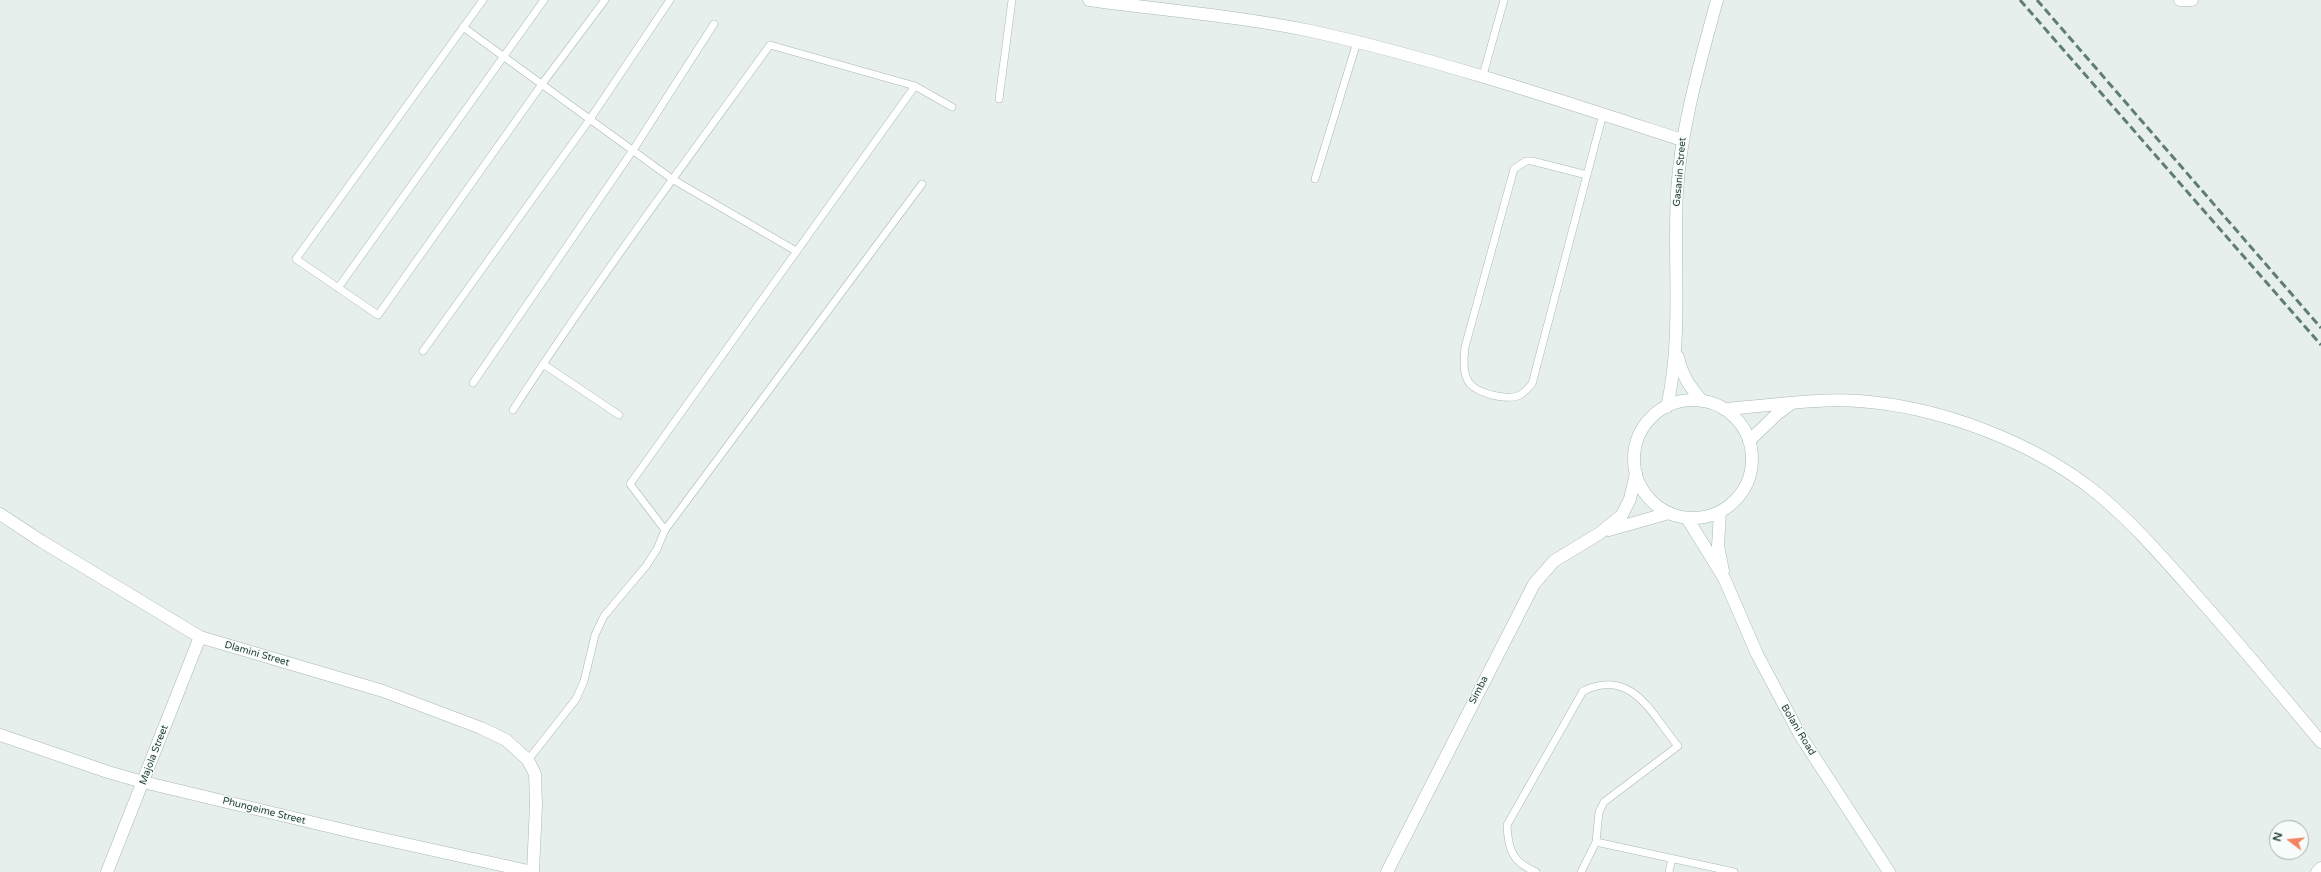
<!DOCTYPE html>
<html>
<head>
<meta charset="utf-8">
<style>
	body { margin:0 }
	#map { position:relative; width:2321px; height:872px; overflow:hidden; background:#e6efeb; font-family:"Varela Round",sans-serif }
	canvas { display:block }
	.north { position:absolute; left:2269px; top:820px; width:40px; height:40px; box-sizing:border-box; background:#f7fbf9; border:1px solid #a3b1ad; border-radius:50%; rotate:286deg; font-size:11px; font-weight:700; line-height:16px; text-align:center; color:#24423a }
	.north::after { content:''; display:block; margin:auto; width:14px; height:18px; background:#f4845f; clip-path:polygon(50% 0,100% 100%,50% 72%,0 100%) }
</style>
</head>
<body>
<div id="map">
<canvas width="2321" height="872"></canvas>
<div class="north">N</div>
</div>
<script>
const g = document.querySelector('canvas').getContext('2d');
g.lineJoin = 'round';
function strokePath(path, color, width, dash) {
  g.strokeStyle = color;
  g.lineWidth = width;
  g.lineCap = dash ? 'butt' : 'round';
  g.setLineDash(dash || []);
  g.stroke(path);
}
function label(font, color, halo, rows, align = 'center') {
  g.font = font + ' "Varela Round",sans-serif';
  g.lineWidth = 3;
  g.setLineDash([]);
  g.textBaseline = 'middle';
  g.strokeStyle = halo;
  g.fillStyle = color;
  for (const [text, x, y, turn = 0] of rows) {
    g.save();
    g.translate(x, y);
    g.rotate((+turn || 0) * Math.PI / 180);
    g.textAlign = isNaN(turn) ? turn : align;
    if (halo) g.strokeText(text, 0, 0);
    g.fillText(text, 0, 0);
    g.restore();
  }
}
const lane = new Path2D(`
	M483,0L296,259L378,315L542,84L605,0
	M463,27L672,179L796,251
	M1483,75L1504,0
	M999,99L1012,0
	M1587,175L1532,161H1526L1514,169L1465,347C1464,358 1462,374 1470,384C1480,394 1508,401 1520,395C1525,392 1529,387 1532,384L1603,114
	M1315,179L1357,42
	M338,288L544,0
	M423,351L590,119L670,0
	M543,364L619,415
	M473,383L633,150L714,24
	M513,410C594,285 683,165 770,45L915,86L952,107
	M665,530L630,484L915,86
	M528,760L576,699L584,681L595,635L604,616L646,566L657,549L665,530L922,184
	M1596,842L1734,872
	M1536,872C1512,862 1508,849 1507,825L1583,691C1632,668 1650,712 1678,746L1604,802L1599,812L1596,842L1581,872
	M1669,872L1672,858`);
const street = new Path2D(`
	M1089,0C1163,10 1238,16 1311,31C1437,59 1559,100 1682,140
	M2180,0H2192
	M1724,409C1769,406 1813,398 1859,401C1941,407 2034,442 2098,494C2134,524 2164,559 2195,594C2238,642 2279,692 2321,742
	M1749,441L1777,414L1792,403
	M0,514L41,541L200,637L383,691L481,728L506,740L528,760L535,774L536,805L533,872
	M1609,530L1669,513
	M0,735L108,772L143,782L365,835L533,872
	M107,872L200,637
	M1387,872L1534,584L1554,561L1600,533L1622,515L1630,499L1636,473
	M2317,872L2321,868`);
const secondary = new Path2D(`
	M1678,357C1682,376 1690,387 1702,401
	M1634 459a59 59 0 1 1 118 0a59 59 0 1 1-118 0Z
	M1667,407C1683,336 1673,264 1677,192C1681,126 1700,63 1717,0
	M1720,512L1718,546L1723,571
	M1687,518L1724,578L1757,654L1800,735L1889,872`);
const rail = new Path2D(`
	M2020,0L2321,345
	M2037,0L2321,328`);
const streetNames = [
	["Gasanin Street",1680,172,-85],
	["Dlamini Street",257,654,16],
	["Simba",1479,690,-63],
	["Bolani Road",1798,730,59],
	["Majola Street",154,755,-69],
	["Phungeime Street",264,811,14]
];
strokePath(lane, '#a8b8b2', 8);
strokePath(street, '#a8b8b2', 13);
strokePath(secondary, '#a4bbb3', 13);
strokePath(lane, '#fff', 7);
strokePath(street, '#fff', 12);
strokePath(secondary, '#fff', 12);
strokePath(rail, '#5f7d75', 3, [8, 4]);
label('10px', '#24423a', '#f7fbf9', streetNames);
</script>
</body>
</html>
